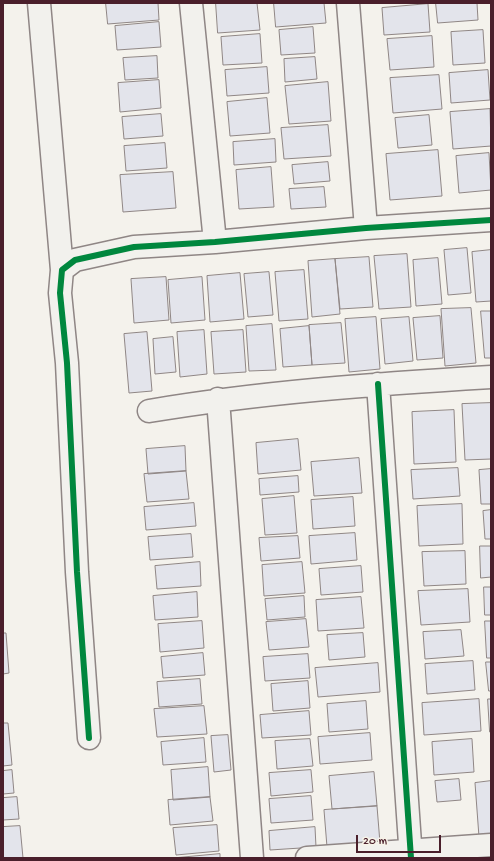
<!DOCTYPE html>
<html>
<head>
<meta charset="utf-8">
<style>
	body { margin:0 }
	#map { position:relative; width:494px; height:861px; overflow:hidden; background:#f4f2ec; font-family:"Gochi Hand",sans-serif }
	canvas { display:block }
	.frame { position:absolute; inset:0; border:4px solid #4a1f2b; pointer-events:none }
	.scale { position:absolute; left:356px; top:835px; width:85px; height:18px; box-sizing:border-box; border:2px solid #4a1f2b; border-top:0; padding-left:5px; font-size:12px; line-height:14px; white-space:nowrap; color:#4a1f2b; -webkit-text-stroke:3px #f7f3e8; paint-order:stroke }
</style>
</head>
<body>
<div id="map">
<canvas width="494" height="861"></canvas>
<div class="frame"></div>
<div class="scale">20 m</div>
</div>
<script>
const g = document.querySelector('canvas').getContext('2d');
g.lineJoin = 'round';
function paint(path, color) {
  g.fillStyle = color;
  g.fill(path, 'evenodd');
}
function strokePath(path, color, width, dash) {
  g.strokeStyle = color;
  g.lineWidth = width;
  g.lineCap = dash ? 'butt' : 'round';
  g.setLineDash(dash || []);
  g.stroke(path);
}
const building = new Path2D(`
	M106,3H158L159,20L108,24Z
	M216,3H257L260,30L218,33Z
	M274,3H324L326,23L276,27Z
	M436,3H477L478,20L438,23Z
	M428,4L430,32L384,35L382,8Z
	M159,22L161,47L117,50L115,26Z
	M313,27L315,53L281,55L279,30Z
	M483,30L485,63L453,65L451,32Z
	M260,34L262,63L223,65L221,37Z
	M432,36L434,67L390,70L387,39Z
	M157,56L158,78L125,80L123,58Z
	M315,57L317,79L285,82L284,59Z
	M267,67L269,93L227,96L225,70Z
	M488,70L490,100L451,103L449,73Z
	M439,75L442,109L393,113L390,78Z
	M159,80L161,108L120,112L118,83Z
	M328,82L331,121L289,124L285,86Z
	M267,98L270,133L230,136L227,102Z
	M490,109L491,146L453,149L450,112Z
	M161,114L163,136L124,139L122,117Z
	M429,115L432,145L398,148L395,118Z
	M328,125L331,156L284,159L281,128Z
	M275,139L276,162L234,165L233,142Z
	M165,143L167,168L126,171L124,146Z
	M438,150L442,196L390,200L386,154Z
	M489,153L491,190L459,193L456,156Z
	M328,162L330,181L294,184L292,165Z
	M271,167L274,207L239,209L236,170Z
	M173,172L176,208L123,212L120,175Z
	M324,187L326,207L291,209L289,189Z
	M467,248L471,293L448,295L444,250Z
	M491,250V301L476,302L472,252Z
	M407,254L411,307L379,309L374,256Z
	M369,257L373,307L340,309L335,259Z
	M438,258L442,304L416,306L413,260Z
	M335,259L340,314L312,317L308,261Z
	M304,270L308,319L279,321L275,272Z
	M269,272L273,315L248,317L244,274Z
	M240,273L244,319L210,322L207,276Z
	M166,277L169,320L134,323L131,279Z
	M202,277L205,320L171,323L168,280Z
	M471,308L476,363L445,366L441,309Z
	M481,311H491V358H485Z
	M440,316L443,358L417,360L413,318Z
	M376,317L380,369L349,372L345,319Z
	M409,317L413,361L385,364L381,319Z
	M341,323L345,363L312,365L309,325Z
	M272,324L276,370L249,371L246,326Z
	M309,326L312,365L283,367L280,329Z
	M204,330L207,374L180,377L177,332Z
	M243,330L246,372L214,374L211,332Z
	M147,332L152,391L129,393L124,334Z
	M173,337L176,372L155,374L153,339Z
	M491,403V459L465,460L462,404Z
	M454,410L456,462L414,464L412,412Z
	M298,439L301,470L258,474L256,443Z
	M185,446L186,471L148,474L146,449Z
	M359,458L362,493L314,496L311,462Z
	M458,468L460,496L413,499L411,470Z
	M491,469V504H481L479,470Z
	M186,471L189,499L147,502L144,474Z
	M298,476L299,492L260,495L259,479Z
	M294,496L297,533L265,535L262,499Z
	M353,497L355,526L313,529L311,500Z
	M194,503L196,526L146,530L144,507Z
	M462,504L463,544L419,546L417,506Z
	M491,510V539H485L483,511Z
	M355,533L357,560L311,564L309,536Z
	M191,534L193,557L150,560L148,537Z
	M298,536L300,558L261,561L259,538Z
	M480,546H491V577L481,578Z
	M465,551L466,584L424,586L422,552Z
	M200,562L201,586L157,589L155,566Z
	M302,562L305,593L264,596L262,565Z
	M361,566L363,592L321,595L319,569Z
	M484,587H491V615H485Z
	M468,589L470,622L421,625L418,591Z
	M197,592L198,617L155,620L153,596Z
	M304,596L305,617L267,620L265,599Z
	M361,597L364,628L318,631L316,600Z
	M306,619L309,647L269,650L266,622Z
	M202,621L204,648L160,652L158,624Z
	M485,621H491V658H487Z
	M461,630L464,656L425,659L423,632Z
	M3,633H6L9,673L3,674Z
	M363,633L365,657L329,660L327,635Z
	M203,653L205,675L163,678L161,657Z
	M308,654L310,678L265,681L263,657Z
	M473,661L475,690L427,694L425,664Z
	M486,662H491V691H489Z
	M378,663L380,692L318,697L315,668Z
	M200,679L202,704L159,707L157,682Z
	M308,681L310,708L273,711L271,684Z
	M479,699L481,731L424,735L422,703Z
	M488,699H491V732H490Z
	M366,701L368,729L329,732L327,704Z
	M204,706L207,734L157,737L154,709Z
	M309,711L311,735L262,738L260,715Z
	M3,723H8L12,765L3,766Z
	M370,733L372,760L320,764L318,737Z
	M228,735L231,770L214,772L211,736Z
	M204,738L206,762L163,765L161,742Z
	M310,739L313,766L277,769L275,741Z
	M472,739L474,772L434,775L432,742Z
	M208,767L210,797L173,800L171,770Z
	M12,770L14,793L3,794V771Z
	M311,770L313,792L271,796L269,773Z
	M374,772L377,806L332,809L329,776Z
	M459,779L461,800L437,802L435,781Z
	M491,781V836L479,837L475,783Z
	M311,796L313,820L271,823L269,799Z
	M17,797L19,819L3,820V798Z
	M210,797L213,821L170,825L168,800Z
	M377,806L380,843L327,847L324,810Z
	M217,825L219,851L176,855L173,828Z
	M20,826L23,858H3V827Z
	M315,827L316,847L270,850L269,831Z
	M220,854V858H173Z`);
const street = new Path2D(`
	M39,3L62,270
	M191,3L215,242
	M348,3L366,228
	M378,384L411,858
	M218,399L252,858
	M149,411C262,392 376,384 491,377
	M89,738L77,572L67,363L60,293L62,270L75,260L134,247L215,242L366,228L491,220
	M307,858L491,845`);
const cycleway = new Path2D(`
	M378,384L411,858
	M89,738L77,572L67,363L60,293L62,270L75,260L134,247L215,242L366,228L491,220`);
paint(building, '#e3e4eb');
strokePath(building, '#8f8685', 1);
strokePath(street, '#8f8685', 25);
strokePath(street, '#f2f1ed', 22);
strokePath(cycleway, '#00873e', 6);
</script>
</body>
</html>
